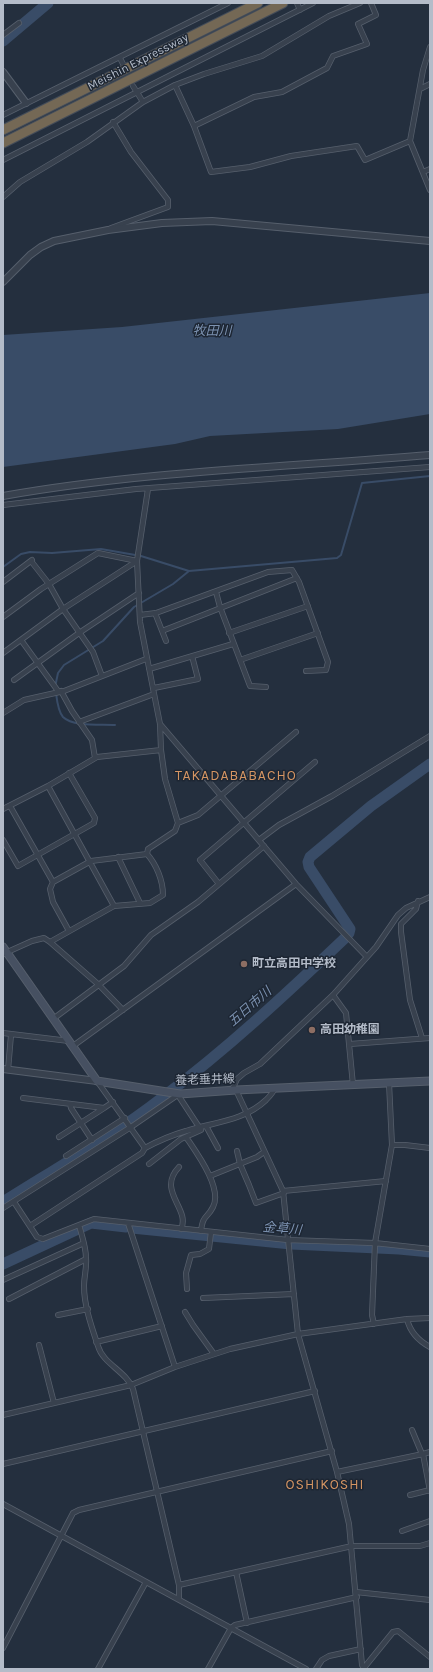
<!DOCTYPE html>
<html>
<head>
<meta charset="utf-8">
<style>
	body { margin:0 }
	#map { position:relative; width:433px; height:1672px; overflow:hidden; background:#242f3e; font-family:Karla,sans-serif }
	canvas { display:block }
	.frame { position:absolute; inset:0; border:4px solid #b4bcc9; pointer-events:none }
</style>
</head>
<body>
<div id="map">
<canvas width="433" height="1672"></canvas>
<div class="frame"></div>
</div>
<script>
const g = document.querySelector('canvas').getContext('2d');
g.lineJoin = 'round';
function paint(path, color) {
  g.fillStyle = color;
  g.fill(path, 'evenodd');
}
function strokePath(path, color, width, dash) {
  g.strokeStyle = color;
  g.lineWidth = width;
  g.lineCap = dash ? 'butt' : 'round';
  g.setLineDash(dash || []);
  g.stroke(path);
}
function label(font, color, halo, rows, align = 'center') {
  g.font = font + ' Karla,"Noto Sans JP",sans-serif';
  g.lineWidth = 3;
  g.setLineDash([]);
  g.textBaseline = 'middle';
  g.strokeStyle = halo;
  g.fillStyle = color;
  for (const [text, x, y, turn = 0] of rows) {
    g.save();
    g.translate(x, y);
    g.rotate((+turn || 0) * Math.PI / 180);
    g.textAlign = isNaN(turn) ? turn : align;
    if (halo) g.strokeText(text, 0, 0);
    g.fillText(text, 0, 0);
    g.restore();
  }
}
const water = new Path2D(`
	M430,293V414L338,429L210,436L175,444L3,467V335L122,327Z`);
const stream = new Path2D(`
	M3,567L21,554L30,552L52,553L101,549L141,556L189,571L337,558L341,555L362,483L430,476
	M55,687L58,673L64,665L103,641L134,607L173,584L189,571
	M56,693C57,701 58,711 63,717C73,727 101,724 115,725`);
const river = new Path2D(`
	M3,41L48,3
	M3,1202C57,1168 113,1136 163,1097C227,1049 286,994 344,939L349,933L350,929L309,867L308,862L310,857L371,806L430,764
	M132,1228L291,1244L399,1249L430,1252
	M3,1264L91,1223L126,1227`);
const minor = new Path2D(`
	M297,3L300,10
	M3,35L19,23
	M430,47L423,70L410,141L430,190
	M120,58L123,64
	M175,85L194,126L211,172L250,167L291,156L357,146L365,160L410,141
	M133,86L143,102
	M420,89L430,84
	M3,115L228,3
	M194,126L254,97L282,92L327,68L333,56L367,44L358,24L376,15L371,3
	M3,160L313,3
	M423,172L430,169
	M3,197L20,182L87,142L143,102L175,85L204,74L262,56L329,16L360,3
	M111,228L168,207V200L131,152L113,122
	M3,505L136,489L430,467
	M31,561L49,584L63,609L93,652L102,676
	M3,582L32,560
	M216,592L220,607L250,686L266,687
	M155,613L166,641
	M140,615L156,613L268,572L292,570L299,582L328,662L326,670L306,671
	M3,617L41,589L98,553L137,561
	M162,631L297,578
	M229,633L308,606
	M21,640L58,691
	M3,653L63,609L137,561
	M240,660L318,633
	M149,669L233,644
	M14,680L79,633L139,593
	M154,688L198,679L192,656
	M61,691L72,711L92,740L95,758
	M3,713L24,700L64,691L146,659
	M79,722L154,694
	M160,724L296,884L367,957
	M48,786L114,906
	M10,806L53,882
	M3,809L48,786L97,757L161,750
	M178,823L198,815L296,732
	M3,840L18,866L94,823L95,818L69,773
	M259,840L279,825L332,796L430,736
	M118,857L140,903
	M219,884L200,860L315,762
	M418,901L416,909L401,924V932L410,1000L422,1038
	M69,931L53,902L50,889L53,882L91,861L147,854L148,849L175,831L178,823L165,779L161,750L160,724L140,622L137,561L148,489
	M50,942L114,906L150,903L163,895C163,880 156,864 147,854
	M3,954L32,941L44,938L50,942L99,985L123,1010
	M333,995L346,1013L353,1085
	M53,1019L124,966L151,935L198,902L264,846
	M3,1033L69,1041
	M350,1044L430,1038
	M73,1046L296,884
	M8,1070L11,1035
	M97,1081L145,1148C158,1141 172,1135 186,1131C214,1122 244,1121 266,1100C270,1096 273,1093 275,1088
	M232,1090L237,1079L244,1073L260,1064L333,995L376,947L398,915L406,908L430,897
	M236,1090L283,1191L298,1334L337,1472L349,1524L362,1665L364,1668
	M23,1098L104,1108L113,1102
	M70,1104L71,1108L92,1140
	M206,1126L218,1148
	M59,1137L104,1108
	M186,1137C196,1152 223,1188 213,1207C207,1219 203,1214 201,1231
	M392,1145H405L430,1148
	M237,1151L240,1164
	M66,1156L125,1118
	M149,1164L181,1139L201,1130L178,1095
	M240,1164L249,1185L256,1203L284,1193
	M179,1167C156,1191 191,1209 181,1229
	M210,1176L257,1157L264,1152
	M283,1191L386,1181
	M14,1202L37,1237L43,1239L94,1219L288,1240L375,1243L430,1249
	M3,1208L131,1127L179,1094
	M128,1223L175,1367
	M79,1225C82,1236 86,1247 86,1258C87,1267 84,1277 84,1286C84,1306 92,1328 98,1346C103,1364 126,1371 133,1389L179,1585V1599
	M30,1226L142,1153L145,1148
	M3,1280L84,1243
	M187,1289L186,1273L191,1255L200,1254L209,1249L211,1232
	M203,1298L294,1294
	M9,1299L86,1259
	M185,1312L193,1325L214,1354
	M58,1315L88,1309
	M407,1319C410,1332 419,1341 430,1347
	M374,1324L372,1315L375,1243L392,1145L389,1083
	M96,1342L162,1326
	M39,1345L54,1403
	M3,1415L131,1385L175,1367L230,1349L298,1334L407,1319L430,1318
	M412,1430L422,1454
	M430,1452L423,1454L430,1491
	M3,1464L315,1391
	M337,1472L423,1454
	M410,1495L430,1490
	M3,1504L306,1669
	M402,1531L430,1521
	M236,1572L247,1623
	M179,1585L352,1546H420L430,1543
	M356,1592L430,1600
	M3,1648L73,1513L79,1510L332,1451
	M98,1669L146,1582
	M208,1669L231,1628L235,1625L357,1597
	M316,1669L322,1660L329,1656L361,1649
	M363,1669L393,1632L398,1631L430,1657`);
const tertiary = new Path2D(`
	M3,72L26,103
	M3,282L30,255L41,247L54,241L108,230L162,223L212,221L430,241
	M3,496C144,471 288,467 430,455
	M3,1069L97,1081`);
const secondary = new Path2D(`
	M3,947L97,1081L180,1094L236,1090L430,1081`);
const motorway = new Path2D(`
	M3,130L258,3
	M3,143L283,3`);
const markers = [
	[244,964,4,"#8d6e63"],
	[312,1030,4,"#8d6e63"]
];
const streetNames = [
	["Meishin Expressway",138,62,-27],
	["養老垂井線",205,1080,-2]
];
const poiNames = [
	["町立高田中学校",252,964],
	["高田幼稚園",320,1030]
];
const waterNames = [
	["牧田川",212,331],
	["五日市川",250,1007,-41],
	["金草川",282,1229,5]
];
const quarterNames = [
	["TAKADABABACHO",236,776],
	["OSHIKOSHI",325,1485]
];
paint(water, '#394c67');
strokePath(stream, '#394c67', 2);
strokePath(river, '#394c67', 11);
strokePath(minor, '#565f6c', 6);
strokePath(tertiary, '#565f6c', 8);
strokePath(secondary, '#565f6c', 9);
strokePath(motorway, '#434c59', 11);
strokePath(minor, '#38414e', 4.5);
strokePath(tertiary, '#38414e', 6);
strokePath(secondary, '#465061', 7);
strokePath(motorway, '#746855', 9);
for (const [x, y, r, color] of markers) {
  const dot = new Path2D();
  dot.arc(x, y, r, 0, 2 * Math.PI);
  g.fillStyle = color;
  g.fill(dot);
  strokePath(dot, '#1d2633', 1.5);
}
label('12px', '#b4bcc9', '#1d2633', streetNames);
label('bold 12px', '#b4bcc9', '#1d2633', poiNames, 'left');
label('italic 13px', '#7c92b1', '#1d2633', waterNames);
g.letterSpacing = '1px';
label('14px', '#d59563', '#1d2633', quarterNames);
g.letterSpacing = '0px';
</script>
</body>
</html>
